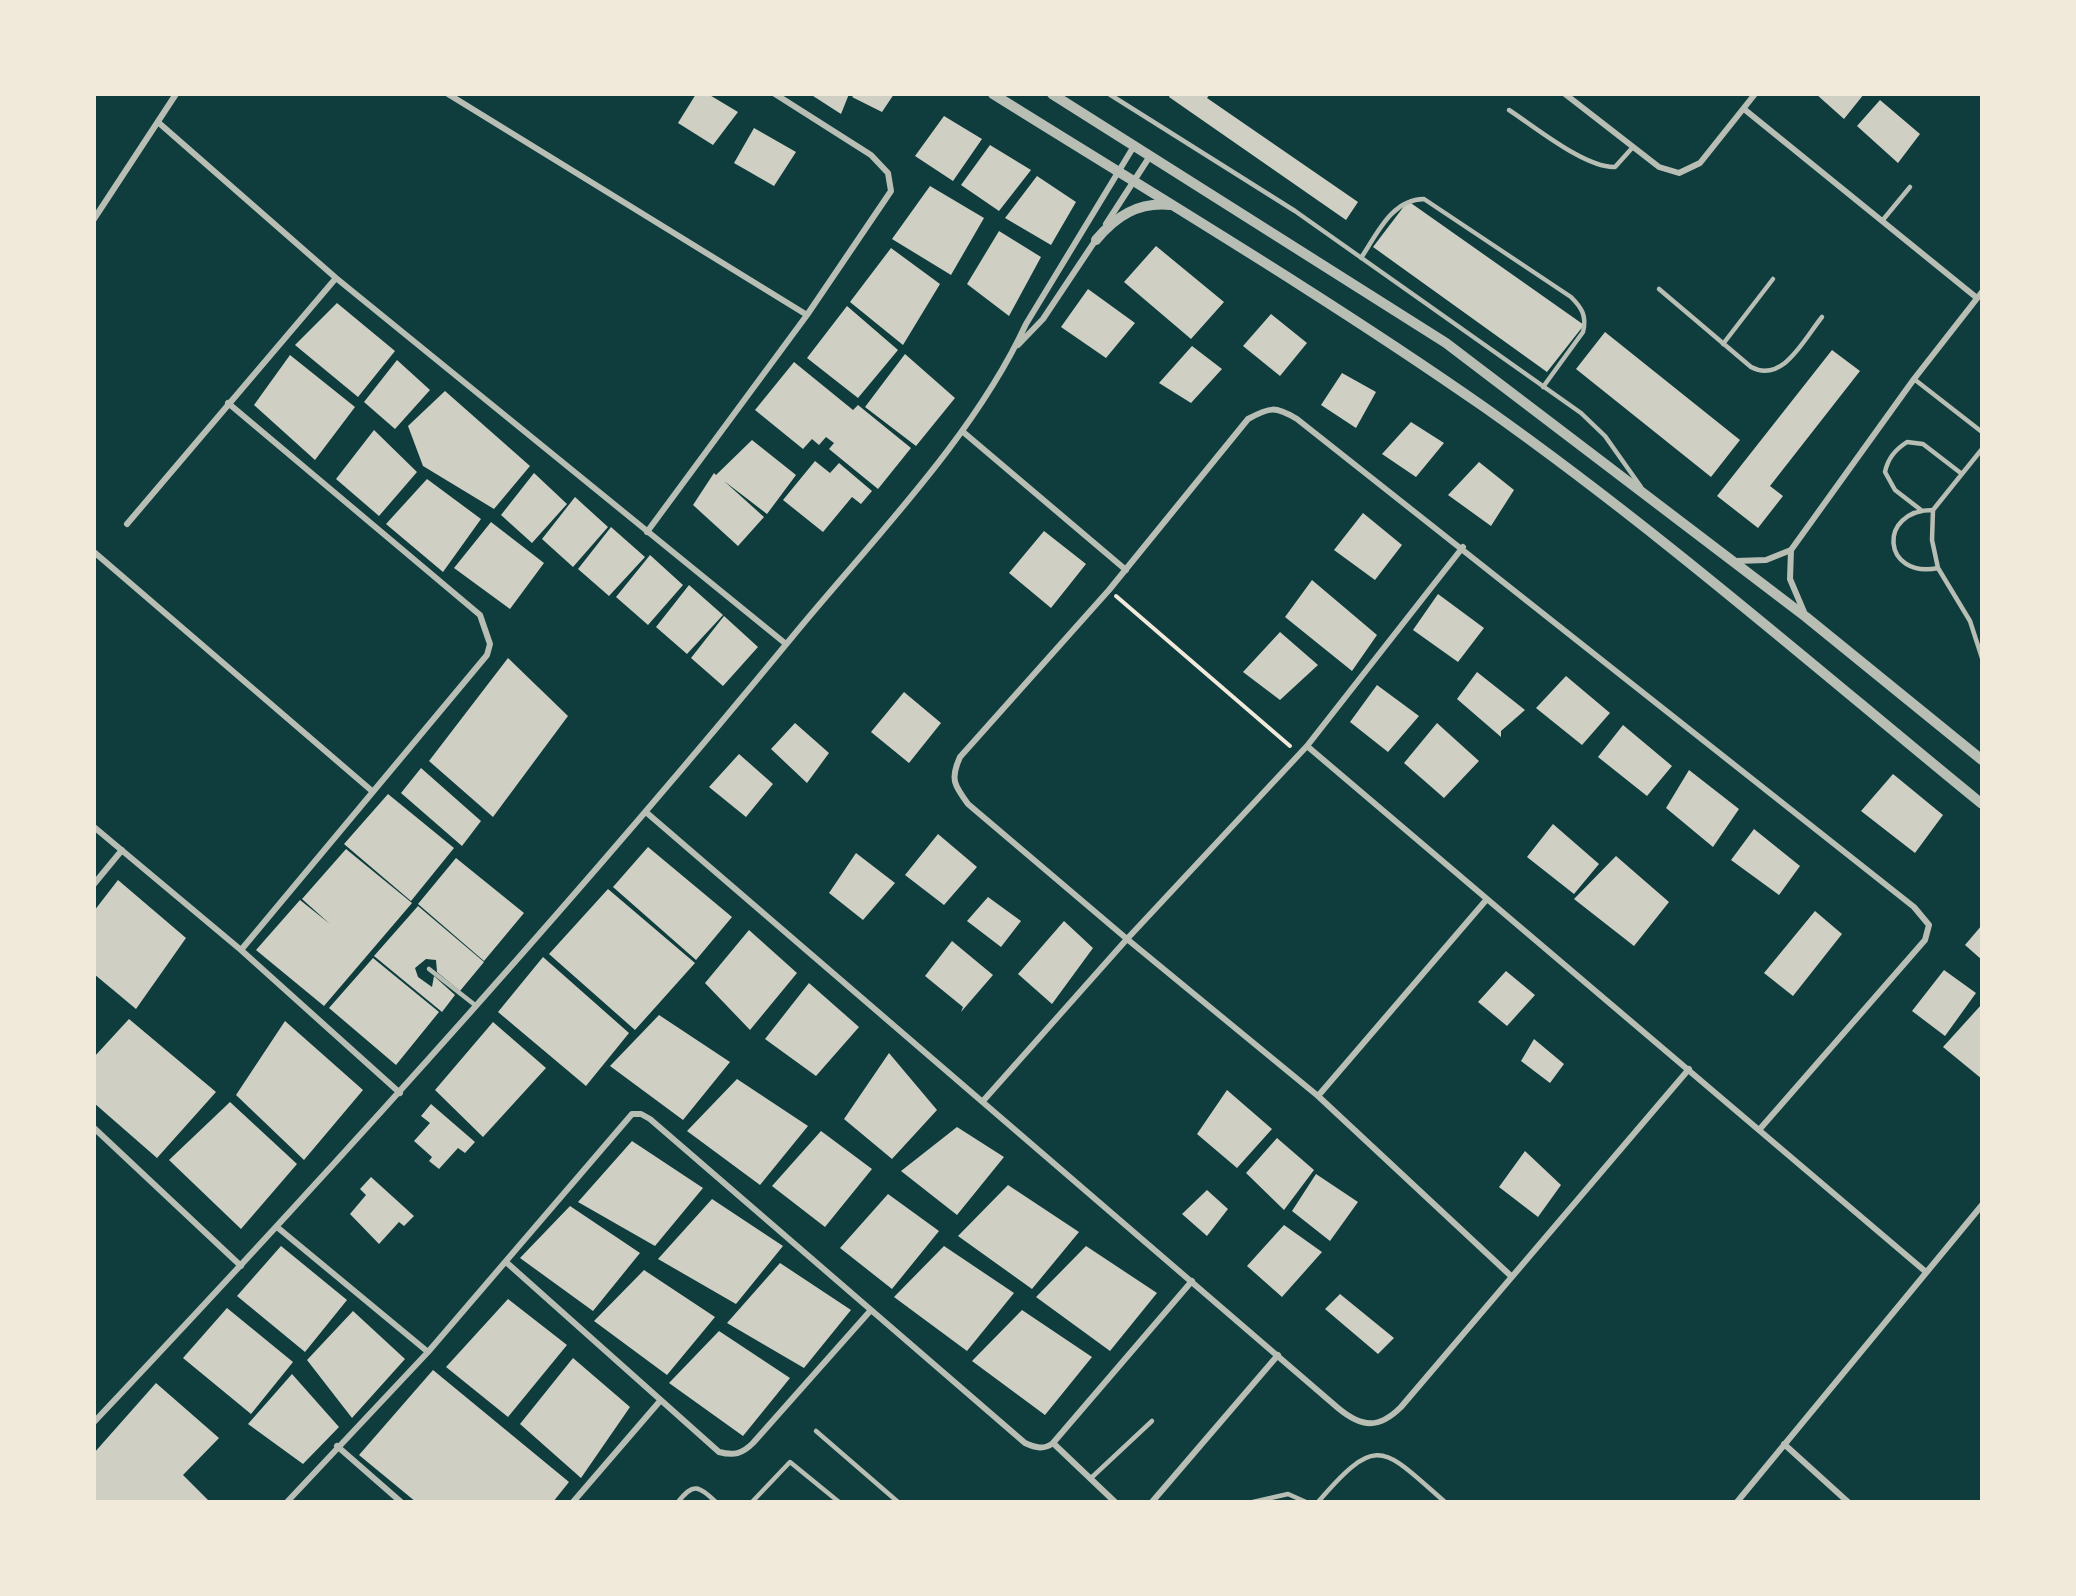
<!DOCTYPE html>
<html>
<head>
<meta charset="utf-8">
<style>
	body { margin:0 }
	#map { position:relative; width:2076px; height:1596px; overflow:hidden; background:#0f3d3e; font-family:"DejaVu Sans",sans-serif }
	canvas { display:block }
	.frame { position:absolute; inset:0; border:96px solid #f1e9da; pointer-events:none }
</style>
</head>
<body>
<div id="map">
<canvas width="2076" height="1596"></canvas>
<div class="frame"></div>
</div>
<script>
const g = document.querySelector('canvas').getContext('2d');
g.lineJoin = 'round';
function paint(path, color) {
  g.fillStyle = color;
  g.fill(path, 'evenodd');
}
function strokePath(path, color, width, dash) {
  g.strokeStyle = color;
  g.lineWidth = width;
  g.lineCap = dash ? 'butt' : 'round';
  g.setLineDash(dash || []);
  g.stroke(path);
}
const building = new Path2D(`
	M696,94H708L738,112L713,145L678,123Z
	M810,94H849L841,114Z
	M855,94H894L882,112L852,97Z
	M1170,94H1210L1207,98L1358,202L1346,220L1169,97Z
	M1816,94H1864L1844,119Z
	M1880,100L1920,134L1898,163L1857,126Z
	M944,116L982,139L953,181L915,156Z
	M754,128L796,152L774,186L734,163Z
	M990,145L1031,170L999,211L961,185Z
	M1037,176L1076,202L1051,245L1005,218Z
	M930,186L984,218L951,275L892,239Z
	M1408,201L1584,325L1547,372L1373,247Z
	M999,231L1041,257L1009,316L967,284Z
	M1156,246L1224,302L1191,339L1124,282Z
	M891,248L940,284L903,345L850,302Z
	M1088,289L1135,323L1106,358L1061,327Z
	M337,303L395,351L358,397L295,345Z
	M847,306L898,350L858,398L807,358Z
	M1271,314L1307,343L1280,376L1243,346Z
	M1605,332L1740,440L1711,477L1576,369Z
	M1192,346L1222,369L1191,403L1159,383Z
	M1832,350L1860,371L1770,486L1783,496L1758,528L1717,496Z
	M905,354L955,398L916,446L865,407Z
	M290,355L355,407L315,460L254,405Z
	M397,360L430,390L395,429L364,402Z
	M794,362L853,410L858,405L911,448L878,489L829,449L834,443L826,437L819,445L812,439L803,449L755,410Z
	M1342,373L1376,392L1356,428L1321,405Z
	M445,391L530,466L494,509L423,466L408,426Z
	M1411,422L1444,443L1416,477L1382,454Z
	M374,430L417,472L379,516L336,479Z
	M752,440L796,475L767,514L724,481L764,517L738,546L693,505L714,473L716,475Z
	M815,461L830,473L839,463L872,491L861,504L852,497L823,532L783,500Z
	M1479,462L1514,490L1491,526L1448,495Z
	M534,473L567,504L532,543L501,515Z
	M427,479L481,519L443,572L386,524Z
	M575,497L608,527L573,567L542,539Z
	M1363,513L1402,545L1375,580L1334,550Z
	M491,522L544,563L510,609L454,568Z
	M611,527L645,557L609,596L578,569Z
	M1044,531L1086,564L1051,608L1009,573Z
	M650,555L683,585L648,625L616,597Z
	M1312,580L1377,635L1352,671L1285,617Z
	M689,585L723,615L687,654L656,627Z
	M1438,594L1484,628L1458,662L1413,630Z
	M724,616L758,647L723,686L691,658Z
	M1280,632L1318,665L1280,700L1243,672Z
	M508,658L568,716L493,817L429,761Z
	M1477,672L1525,710L1501,731V737L1457,699Z
	M1566,676L1610,713L1582,745L1536,708Z
	M1377,685L1419,716L1388,752L1350,722Z
	M904,692L941,723L909,763L871,732Z
	M795,723L829,753L807,783L771,749Z
	M1437,723L1479,761L1444,798L1404,763Z
	M1623,725L1672,766L1647,796L1598,757Z
	M739,754L773,784L746,817L709,787Z
	M421,768L481,821L462,846L401,793Z
	M1689,770L1739,809L1713,847L1666,808Z
	M1893,774L1943,815L1915,853L1861,811Z
	M388,794L454,848L411,901L344,844Z
	M1553,824L1599,864L1574,894L1527,857Z
	M1754,829L1800,866L1779,895L1731,860Z
	M938,834L977,867L944,905L905,875Z
	M648,847L732,917L696,960L613,887Z
	M346,849L412,903L324,1006L256,950L300,900L330,924L302,899Z
	M856,853L895,883L863,920L829,893Z
	M1616,856L1669,902L1634,946L1574,899Z
	M456,858L524,913L484,961L418,904Z
	M118,880L186,938L136,1009L94,974V911Z
	M608,889L695,963L635,1030L549,954Z
	M988,897L1021,921L1001,947L967,921Z
	M418,906L484,962L460,991L437,972L436,960L426,959L415,968L418,977L432,987L434,976L455,995L442,1012L374,956Z
	M1815,911L1842,934L1793,996L1764,973Z
	M1064,921L1093,948L1052,1004L1018,974Z
	M1982,925V960L1965,945Z
	M749,930L797,973L750,1030L705,983Z
	M952,941L993,975L961,1012L963,1007L925,976Z
	M543,957L629,1033L586,1086L498,1012Z
	M373,958L439,1012L396,1065L329,1008Z
	M1944,970L1976,993L1945,1036L1912,1011Z
	M1506,971L1535,995L1507,1026L1478,1002Z
	M809,983L859,1027L816,1076L765,1039Z
	M1982,1004V1079L1943,1047Z
	M659,1015L730,1062L683,1120L610,1066Z
	M129,1019L216,1092L157,1158L94,1103V1057Z
	M285,1021L363,1090L304,1160L236,1095Z
	M493,1022L546,1068L483,1137L435,1090Z
	M1534,1039L1564,1064L1550,1083L1521,1061Z
	M889,1053L937,1110L892,1159L844,1119Z
	M737,1079L808,1126L760,1185L687,1131Z
	M1227,1090L1272,1129L1237,1168L1197,1134Z
	M230,1102L297,1164L241,1229L169,1160Z
	M431,1104L475,1142L465,1153L458,1148L439,1169L429,1161L432,1157L414,1141L430,1123L421,1116Z
	M957,1127L1004,1157L957,1215L901,1171Z
	M821,1131L872,1169L825,1227L772,1186Z
	M1277,1138L1314,1170L1284,1210L1246,1173Z
	M632,1141L703,1188L655,1246L578,1202Z
	M1525,1151L1561,1185L1538,1217L1499,1187Z
	M1316,1174L1358,1202L1330,1241L1292,1211Z
	M371,1177L414,1216L404,1226L399,1222L379,1244L350,1214L366,1195L360,1189Z
	M1008,1185L1079,1232L1032,1289L958,1236Z
	M1207,1190L1228,1209L1207,1236L1182,1214Z
	M888,1194L939,1231L892,1289L840,1248Z
	M712,1199L783,1246L736,1304L658,1259Z
	M570,1206L640,1253L593,1311L520,1258Z
	M1284,1225L1322,1252L1282,1297L1247,1266Z
	M281,1246L347,1300L305,1352L237,1296Z
	M944,1246L1014,1293L967,1351L894,1297Z
	M1086,1246L1157,1293L1110,1351L1036,1297Z
	M780,1263L851,1310L804,1368L727,1323Z
	M644,1270L715,1317L667,1375L594,1321Z
	M1340,1294L1394,1338L1378,1354L1325,1309Z
	M508,1299L567,1345L508,1417L446,1367Z
	M227,1308L293,1362L251,1414L183,1358Z
	M1022,1310L1092,1357L1045,1415L972,1361Z
	M353,1311L405,1359L352,1418L307,1360Z
	M719,1331L790,1378L743,1436L669,1383Z
	M573,1358L630,1407L581,1478L520,1424Z
	M433,1370L569,1482L553,1502H416L359,1455Z
	M292,1374L339,1427L303,1464L248,1424Z
	M156,1383L219,1438L183,1475L210,1502H94V1453Z`);
const path = new Path2D(`
	M1116,596L1290,746`);
const service = new Path2D(`
	M1109,94L1295,211L1581,413L1605,436L1641,487
	M1509,110C1535,127 1585,168 1615,167L1633,147
	M1882,221L1910,187
	M1361,258C1377,234 1392,199 1424,199L1571,297C1582,308 1587,316 1583,332L1543,387
	M1659,289L1751,367C1783,384 1804,339 1822,317
	M1723,344L1773,279
	M1914,379L1982,432
	M1982,449L1933,510L1932,540L1938,568L1970,621L1982,658
	M1921,510L1895,490L1885,472C1888,458 1895,450 1907,442L1923,444L1962,474
	M1933,510C1877,510 1882,579 1938,568
	M429,969L475,1005
	M816,1431L898,1502
	M1090,1479L1152,1421
	M678,1502C694,1482 698,1486 716,1502
	M752,1502L790,1462L839,1502
	M1253,1502L1288,1494L1306,1502
	M1318,1502C1378,1432 1383,1448 1445,1502`);
const minor = new Path2D(`
	M448,94L807,315
	M1565,94L1659,167L1679,173L1700,163L1755,94
	M1744,109L1977,298
	M159,123L336,278L786,644
	M94,219L176,94
	M1106,224L1150,156
	M1018,345L1043,319L1097,238
	M228,403L480,615L490,644L487,655L241,950
	M962,431L1126,570
	M127,524L336,278
	M647,532L807,315L891,191L888,173L871,155L775,94
	M1791,550L1790,579L1804,612
	M94,552L372,791
	M1736,561L1766,560L1791,550L1914,379L1982,292
	M1307,746L1926,1272
	M647,813L1338,1408C1362,1428 1379,1429 1401,1407L1689,1069
	M94,827L241,950L400,1093
	M94,884L122,850
	M1318,1096L1487,899
	M983,1101L1127,939L1307,746L1463,547
	M94,1128L241,1266
	M277,1227L428,1352
	M506,1262L719,1452C734,1456 742,1454 753,1443L871,1310
	M1511,1276L1318,1096L1127,939L968,804C954,785 950,779 960,757L1109,590L1248,419C1270,407 1275,406 1297,419L1914,907L1929,925L1925,940L1759,1130
	M94,1422C335,1167 570,907 793,636C872,540 974,437 1026,324L1134,146
	M1053,1443L1115,1502
	M1784,1444L1848,1502
	M337,1446L401,1502
	M287,1502L428,1352L632,1114H641L650,1119L1025,1443C1036,1448 1044,1450 1053,1443L1192,1281
	M573,1502L660,1401
	M1152,1502L1278,1355
	M1737,1502L1982,1205`);
const tertiary = new Path2D(`
	M993,94C1158,197 1325,296 1484,407C1657,529 1818,670 1982,804
	M1052,94L1446,343L1806,617L1982,760
	M1096,240C1116,216 1138,202 1170,205`);
paint(building, '#cfcfc3');
strokePath(path, '#f1e9da', 4);
strokePath(service, '#b8beb3', 4.5);
strokePath(minor, '#b8beb3', 6);
strokePath(tertiary, '#b8beb3', 10);
</script>
</body>
</html>
